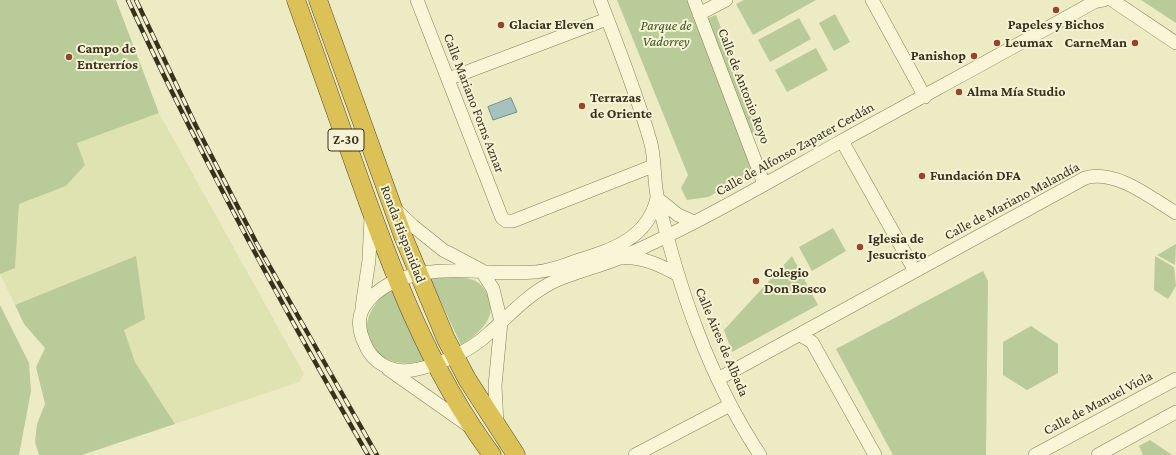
<!DOCTYPE html>
<html>
<head>
<meta charset="utf-8">
<style>
	body { margin:0 }
	canvas { display:block; background:#edebc4 }
</style>
</head>
<body>
<canvas width="1176" height="455"></canvas>
<script>
const g = document.querySelector('canvas').getContext('2d');
g.lineJoin = 'round';
function paint(path, color) {
  g.fillStyle = color;
  g.fill(path, 'evenodd');
}
function strokePath(path, color, width, dash) {
  g.strokeStyle = color;
  g.lineWidth = width;
  g.lineCap = dash ? 'butt' : 'round';
  g.setLineDash(dash || []);
  g.stroke(path);
}
function label(font, color, halo, rows, align = 'center') {
  g.font = font + ' "Crimson Pro",serif';
  g.lineWidth = 4;
  g.setLineDash([]);
  g.textBaseline = 'middle';
  g.strokeStyle = halo;
  g.fillStyle = color;
  for (const [text, x, y, turn = 0] of rows) {
    g.save();
    g.translate(x, y);
    g.rotate((+turn || 0) * Math.PI / 180);
    g.textAlign = isNaN(turn) ? turn : align;
    if (halo) g.strokeText(text, 0, 0);
    g.fillText(text, 0, 0);
    g.restore();
  }
}
const farmland = new Path2D(`
	M159,113L304,374L299,382L175,424L135,362L124,330L136,256L15,305L0,274L18,229L19,204L66,186L85,165L77,143Z`);
const green = new Path2D(`
	M0,0H116L159,113L77,143L85,165L66,186L19,204L15,268L0,274Z
	M617,0H689L755,172L708,197L687,200L681,188L688,175Z
	M744,0H816L753,35L736,4Z
	M1141,0H1176V23Z
	M835,14L850,42L834,51L819,23Z
	M716,15L761,131L751,135L706,19Z
	M799,18L811,39L770,62L758,40Z
	M816,48L828,70L787,92L775,70Z
	M833,228L846,251L812,271L799,247Z
	M1176,244L1175,265L1157,255Z
	M136,256L145,319L124,330L135,362L175,424L82,455H39L35,442L37,424L45,404L36,367L45,348L24,324L15,305Z
	M792,256L818,305L732,352L724,330Z
	M1155,256L1174,267L1176,286L1168,299L1154,290Z
	M983,271L988,281L986,455H893L836,349Z
	M439,276C450,277 462,276 473,280C479,282 483,286 486,292C501,315 479,334 461,345L430,278Z
	M393,289L425,360C373,377 342,320 393,289Z
	M0,305L29,363L31,391L19,455H0Z
	M1031,326L1058,344V373L1027,390L1003,375V342Z
	M1150,440L1172,455H1143L1139,446Z`);
const water = new Path2D(`
	M511,98L517,112L493,120L488,107Z`);
const minor = new Path2D(`
	M417,0L502,218L506,221H513L653,166
	M600,0C618,46 636,93 650,140C656,159 653,181 658,200C679,289 709,378 760,455
	M694,0L764,184
	M872,0L925,97
	M1112,0L1176,43
	M699,14L726,0
	M448,79L607,19
	M842,141L915,271
	M657,198C648,239 611,250 576,261C563,266 549,271 535,272C485,276 439,261 391,283C380,289 370,296 364,307C357,317 359,331 364,342C372,364 394,375 418,369C441,364 470,351 488,334C508,317 525,297 549,284C570,273 595,268 617,259C634,252 651,244 667,236C725,208 781,175 838,143C923,96 1009,50 1094,2L1104,0
	M657,198L678,215L694,222
	M394,208L413,226L443,250L481,270L493,289L501,322L495,386L497,424
	M621,258C640,256 661,265 678,275
	M362,307L369,260L371,217
	M800,335L812,342L875,455
	M388,369L469,426
	M718,379L1085,178C1116,169 1151,198 1176,213
	M635,455L730,405
	M1035,455L1176,379
	M1098,455L1176,412`);
const highway = new Path2D(`
	M296,0C316,56 336,112 356,169C391,268 428,369 492,455
	M318,0L403,236L446,339L467,379L516,455`);
const rail = new Path2D(`
	M128,0C200,156 282,306 368,455
	M136,0L196,126L257,244L377,455`);
const markers = [
	[1056,10,4,"#96452c"],
	[501,25,4,"#96452c"],
	[997,43,4,"#96452c"],
	[1135,43,4,"#96452c"],
	[974,56,4,"#96452c"],
	[69,57,4,"#96452c"],
	[959,92,4,"#96452c"],
	[582,106,4,"#96452c"],
	[922,176,4,"#96452c"],
	[860,247,4,"#96452c"],
	[756,281,4,"#96452c"]
];
const shields = [
	[346,140,36]
];
const shieldNames = [
	["Z-30",346,140]
];
const poiNames = [
	["Glaciar Eleven",509,25],
	["Papeles y Bichos",1056,25,"center"],
	["Leumax",1005,43],
	["CarneMan",1127,43,"right"],
	["Campo de",77,49],
	["Entrerríos",77,65],
	["Panishop",966,56,"right"],
	["Alma Mía Studio",967,92],
	["Terrazas",590,98],
	["de Oriente",590,114],
	["Fundación DFA",930,176],
	["Iglesia de",868,239],
	["Jesucristo",868,255],
	["Colegio",764,273],
	["Don Bosco",764,289]
];
const parkNames = [
	["Parque de",666,26],
	["Vadorrey",666,42]
];
const streetNames = [
	["Calle de Antonio Royo",744,86,69],
	["Calle Mariano Forns Aznar",474,103,69],
	["Calle de Alfonso Zapater Cerdán",795,149,-29],
	["Calle de Mariano Malandía",1012,201,-28],
	["Ronda Hispanidad",403,234,69],
	["Calle Aires de Albada",722,342,67],
	["Calle de Manuel Viola",1098,403,-28]
];
paint(farmland, '#dfe3b2');
paint(green, '#b9cb98');
paint(water, '#a6c1bf');
strokePath(water, '#6d8f8f', 1);
strokePath(minor, '#887e5b', 14);
strokePath(highway, '#564a2f', 19);
strokePath(minor, '#f8f6d7', 13);
strokePath(highway, '#dbc156', 18);
strokePath(rail, '#38311e', 4.5);
strokePath(rail, '#f5f3d4', 3, [9]);
for (const [x, y, r, color] of markers) {
  const dot = new Path2D();
  dot.arc(x, y, r, 0, 2 * Math.PI);
  g.fillStyle = color;
  g.fill(dot);
  strokePath(dot, '#f5f3d4', 1.5);
}
for (const [x, y, w] of shields) {
  const box = new Path2D();
  box.roundRect(x - w / 2, y - 11, w, 22, 3);
  g.fillStyle = '#f5f3d4';
  g.fill(box);
  strokePath(box, '#38311e', 1);
}
label('bold 13px', '#38311e', null, shieldNames);
label('bold 14px', '#38311e', '#f5f3d4', poiNames, 'left');
label('italic 14px', '#3d5425', '#f5f3d4', parkNames);
label('14px', '#38311e', '#f5f3d4', streetNames);
</script>
</body>
</html>
